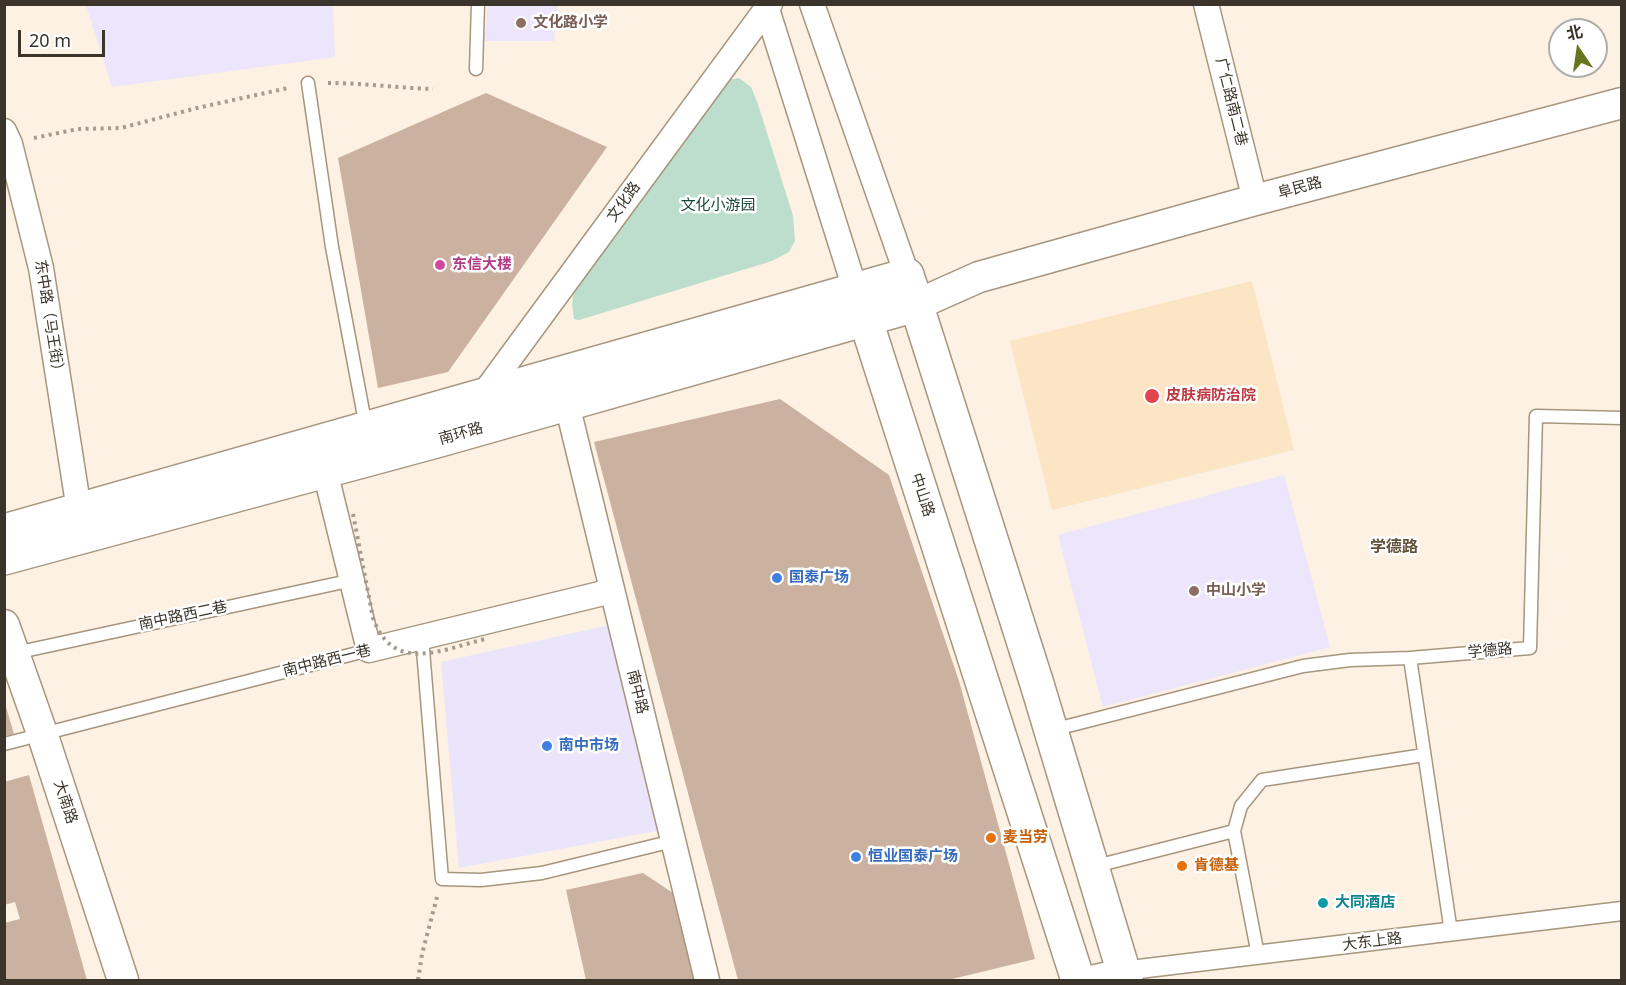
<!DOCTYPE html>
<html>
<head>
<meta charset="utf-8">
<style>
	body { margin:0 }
	#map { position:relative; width:1626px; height:985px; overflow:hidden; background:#fcf1e2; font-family:"Noto Sans","Noto Sans SC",sans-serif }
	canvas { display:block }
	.frame { position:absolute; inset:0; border:6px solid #3b342a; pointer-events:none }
	.north { position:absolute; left:1548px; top:18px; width:60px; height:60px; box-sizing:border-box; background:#fff; border:2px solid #b1aeaa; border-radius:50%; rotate:347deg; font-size:16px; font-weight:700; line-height:24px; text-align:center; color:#3b342a }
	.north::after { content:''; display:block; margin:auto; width:21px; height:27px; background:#68741f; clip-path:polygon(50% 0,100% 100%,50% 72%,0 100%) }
	.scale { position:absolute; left:18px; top:30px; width:87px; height:27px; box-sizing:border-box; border:3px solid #3b342a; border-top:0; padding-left:8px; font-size:18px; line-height:21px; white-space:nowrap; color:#3b342a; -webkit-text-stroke:4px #fff; paint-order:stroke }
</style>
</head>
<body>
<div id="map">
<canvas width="1626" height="985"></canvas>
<div class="frame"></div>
<div class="north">北</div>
<div class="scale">20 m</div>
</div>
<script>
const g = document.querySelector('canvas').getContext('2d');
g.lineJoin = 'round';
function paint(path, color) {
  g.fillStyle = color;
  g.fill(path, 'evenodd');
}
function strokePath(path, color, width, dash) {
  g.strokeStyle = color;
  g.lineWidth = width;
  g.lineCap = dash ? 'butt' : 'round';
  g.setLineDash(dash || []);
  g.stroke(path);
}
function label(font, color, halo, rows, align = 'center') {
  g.font = font + ' "Noto Sans","Noto Sans SC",sans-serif';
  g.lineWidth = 5;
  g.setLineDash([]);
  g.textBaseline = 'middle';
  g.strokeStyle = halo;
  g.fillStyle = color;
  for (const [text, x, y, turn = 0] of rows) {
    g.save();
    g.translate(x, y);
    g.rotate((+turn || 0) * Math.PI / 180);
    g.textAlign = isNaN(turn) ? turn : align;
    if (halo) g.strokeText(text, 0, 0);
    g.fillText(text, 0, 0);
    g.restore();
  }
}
const commercial = new Path2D(`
	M614,624L667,829L459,868L441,662Z`);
const built = new Path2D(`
	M1252,281L1294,450L1052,510L1010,341Z`);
const education = new Path2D(`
	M86,5H333L335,57L112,87Z
	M488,5H558L554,41H485Z
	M1284,475L1330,647L1103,707L1058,535Z`);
const green = new Path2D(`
	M739,78L751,87L758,104L793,216L795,241L789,252L772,261L579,320L574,319L572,304L574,290L728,80Z`);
const building = new Path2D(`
	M486,93L607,147L448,372L378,388L338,158Z
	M780,399L889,475L959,681L1035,959L948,980H738L594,442Z
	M4,700L14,734L4,736Z
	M29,775L87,980H4V923L20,919L15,902L4,905V782Z
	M643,873L676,895L695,980H586L566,890Z`);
const path = new Path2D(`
	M328,83C363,83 398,88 433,89
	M34,138L78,129L121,128L197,108L288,88
	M418,980L422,954L437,897`);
const service = new Path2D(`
	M476,69L478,4
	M308,83L332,247L366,427
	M422,638L442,879L481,880L542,873L673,841
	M15,653L353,580
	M1052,730L1303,666L1350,660L1410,658
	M4,744L369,650
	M1234,831L1241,806L1262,780L1424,755
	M1092,867L1234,831L1258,955
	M1451,932L1410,658L1530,648L1536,416L1622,418`);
const pedestrian = new Path2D(`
	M1122,971L1622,911`);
const minor = new Path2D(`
	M812,4L907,275
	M1206,4L1255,200
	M767,9L855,289
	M4,131L10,144L41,268L79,510
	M482,396L770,4
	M567,404L707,980
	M325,471L369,650L612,591
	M1082,980L1122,971`);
const tertiary = new Path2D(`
	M916,305L979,277L1255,200L1622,103
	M4,625L42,733L123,980`);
const secondary = new Path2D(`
	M859,299L1078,980
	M4,531L907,275L1037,684L1126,980
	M4,558L440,440L916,305`);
const pathBridge = new Path2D(`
	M353,514L373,618C393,674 441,650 485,639`);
const markers = [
	[521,23,6,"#8d6e63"],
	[440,265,6,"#d1479c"],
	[1152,396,8,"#e0444e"],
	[777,578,6,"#3f7fe0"],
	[1194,591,6,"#8d6e63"],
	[547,746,6,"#3f7fe0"],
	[991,838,6,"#e8710a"],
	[856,857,6,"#3f7fe0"],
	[1182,866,6,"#e8710a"],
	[1323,903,6,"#0f9aa8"]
];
const educationNames = [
	["文化路小学",533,23],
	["中山小学",1206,591]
];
const streetNames = [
	["广仁路南二巷",1231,102,76],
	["阜民路",1300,188,-15],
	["文化路",624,202,-54],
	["东中路（马王街）",49,319,81],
	["南环路",461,434,-16],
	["中山路",922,495,72],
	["南中路西二巷",183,616,-12],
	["学德路",1490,651,-5],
	["南中路西一巷",327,661,-14],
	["南中路",637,692,76],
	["大南路",65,802,72],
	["大东上路",1372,942,-7]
];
const parkNames = [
	["文化小游园",718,206]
];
const hotelNames = [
	["东信大楼",452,265]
];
const healthNames = [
	["皮肤病防治院",1166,396]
];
const shopNames = [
	["国泰广场",789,578],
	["南中市场",559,746],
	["恒业国泰广场",868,857]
];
const foodNames = [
	["麦当劳",1003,838],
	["肯德基",1194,866]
];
const cultureNames = [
	["大同酒店",1335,903]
];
const neighbourhoodNames = [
	["学德路",1394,547]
];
paint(commercial, '#ebe5fb');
paint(built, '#fce5c4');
paint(education, '#ece5fb');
paint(green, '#bdddcd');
paint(building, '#cbb19f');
strokePath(service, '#a7967e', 15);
strokePath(pedestrian, '#a7967e', 21);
strokePath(minor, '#a7967e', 27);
strokePath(tertiary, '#a7967e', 33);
strokePath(secondary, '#a7967e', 36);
strokePath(path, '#a49b8e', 4, [3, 4.5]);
strokePath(service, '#fff', 12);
strokePath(pedestrian, '#fff', 18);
strokePath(minor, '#fff', 24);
strokePath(tertiary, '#fff', 30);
strokePath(secondary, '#fff', 33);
strokePath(pathBridge, '#a49b8e', 4, [3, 4.5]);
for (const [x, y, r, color] of markers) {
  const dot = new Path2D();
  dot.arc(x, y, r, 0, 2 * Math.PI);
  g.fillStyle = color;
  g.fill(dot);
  strokePath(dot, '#fff', 2);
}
label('bold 15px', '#785e54', '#fff', educationNames, 'left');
label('15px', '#3b342a', '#fff', streetNames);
label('15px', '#164834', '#fff', parkNames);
label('bold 15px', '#b23c85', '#fff', hotelNames, 'left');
label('bold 15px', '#be3a42', '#fff', healthNames, 'left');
label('bold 15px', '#366cbe', '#fff', shopNames, 'left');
label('bold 15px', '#c56008', '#fff', foodNames, 'left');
label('bold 15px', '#0d838f', '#fff', cultureNames, 'left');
label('bold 16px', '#61523c', '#fff', neighbourhoodNames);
</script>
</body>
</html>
